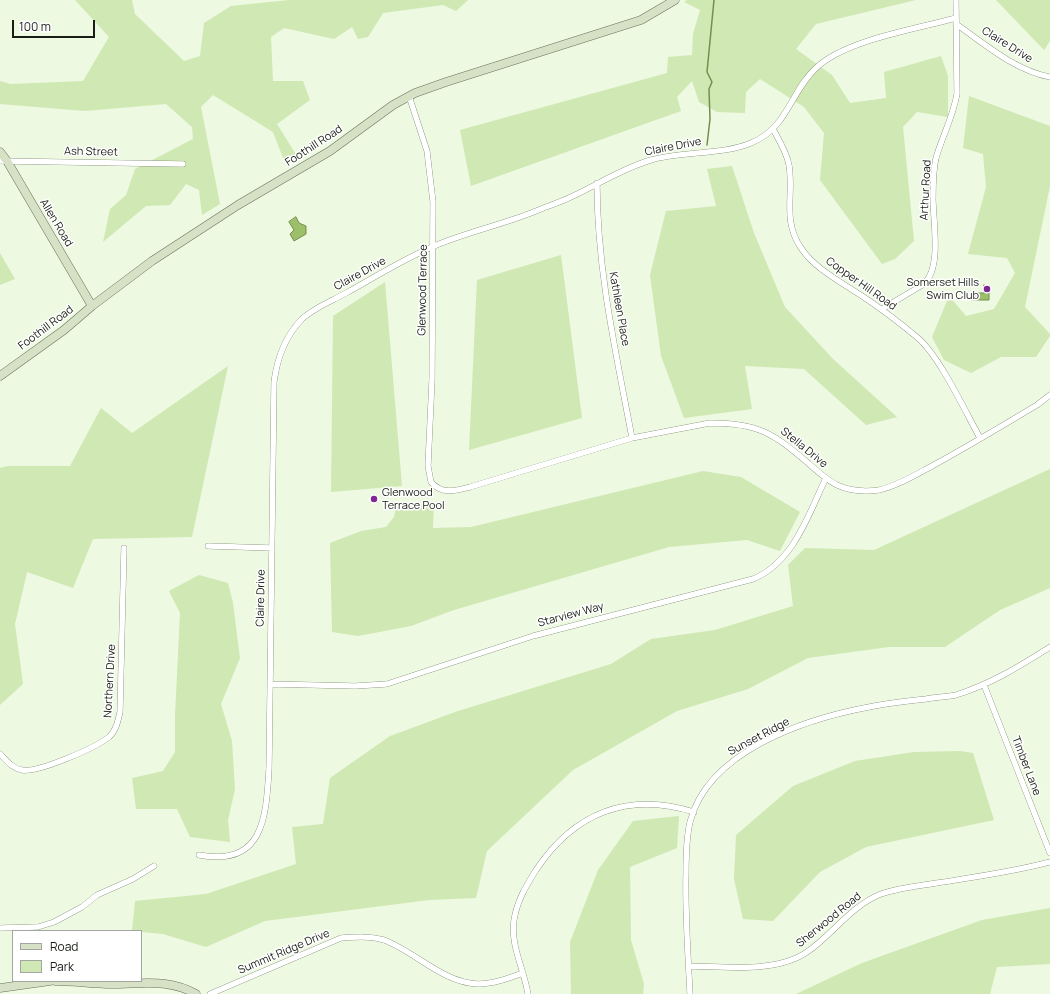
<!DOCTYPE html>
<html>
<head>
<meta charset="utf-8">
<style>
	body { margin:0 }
	#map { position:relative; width:1050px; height:994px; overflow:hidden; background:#edf9e0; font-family:Manrope,sans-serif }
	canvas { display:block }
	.legend { position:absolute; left:12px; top:930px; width:130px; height:52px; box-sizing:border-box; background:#fff; border:1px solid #a3a5a1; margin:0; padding:5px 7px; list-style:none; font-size:12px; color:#191d14 }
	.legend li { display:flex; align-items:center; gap:8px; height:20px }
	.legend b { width:20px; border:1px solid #a3a5a1 }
	.scale { position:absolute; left:12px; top:20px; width:83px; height:18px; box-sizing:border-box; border:2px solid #191d14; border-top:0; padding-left:5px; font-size:12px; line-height:14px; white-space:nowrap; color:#191d14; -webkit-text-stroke:3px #fff; paint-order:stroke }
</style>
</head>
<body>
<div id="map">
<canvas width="1050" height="994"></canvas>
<ul class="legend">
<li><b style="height:5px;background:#d6e1c6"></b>Road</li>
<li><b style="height:11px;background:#d0e8b3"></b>Park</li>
</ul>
<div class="scale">100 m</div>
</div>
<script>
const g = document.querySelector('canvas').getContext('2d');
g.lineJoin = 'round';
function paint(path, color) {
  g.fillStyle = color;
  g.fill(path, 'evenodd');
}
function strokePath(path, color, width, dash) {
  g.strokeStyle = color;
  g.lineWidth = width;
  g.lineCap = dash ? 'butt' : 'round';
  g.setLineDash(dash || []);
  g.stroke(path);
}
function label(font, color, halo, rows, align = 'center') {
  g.font = font + ' Manrope,sans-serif';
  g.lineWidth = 3;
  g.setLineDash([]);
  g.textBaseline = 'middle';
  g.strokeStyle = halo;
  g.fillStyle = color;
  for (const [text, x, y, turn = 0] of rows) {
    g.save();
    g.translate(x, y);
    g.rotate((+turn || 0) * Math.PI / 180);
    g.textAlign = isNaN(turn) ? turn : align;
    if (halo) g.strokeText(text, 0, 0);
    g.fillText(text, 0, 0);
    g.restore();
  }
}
const green = new Path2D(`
	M75,0H132L135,14L184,61L200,56L204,23L231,6L289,0H468L456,11L443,5L383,13L368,37L358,39L352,27L334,39L284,28L271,37L273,81H303L310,100L277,124L297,156L285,163L273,132L213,95L201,107L220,204L202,215L199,190L186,184L170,205L146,206L103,242L110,209L126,195L135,169L193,139L192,127L166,104L85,111L0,104V81L10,84L83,81L109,37Z
	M687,0H916L816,24L796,49L832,75L850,103L886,98L884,72L941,56L948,76V117L917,112L903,127L914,241L895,259L882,264L820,180L824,133L804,107L760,79L746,92L745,113L717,112L699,102L692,81L677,97L681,111L471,186L460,130L667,73L668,57L692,55L693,34L700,10L684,2Z
	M996,0H1050V41L1044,50Z
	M969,96L1050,126V186L1025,307L1050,334V336L1036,357H1001L971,373L944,360L932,337L949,296L966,316L994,309L1015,273L1007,258L968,254L986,187L983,154L963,148Z
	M732,166L754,233L785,307L833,359L897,417L866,425L804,369L745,366L752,409L684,418L661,356L650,275L666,211L716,206L707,169Z
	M0,253L15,279L0,285Z
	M561,255L582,418L469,450L477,280Z
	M385,282L402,486L331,492L333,316Z
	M228,366L192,537L93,539L73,588L27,572L15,624L23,684L0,705V468L8,466H70L101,408L132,433Z
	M1050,469V588L1000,610L945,647H889L808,658L748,689L677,711L573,770L487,851L476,898L429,900L265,921L206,947L163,934L132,931L135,901L206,894L296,864L292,827L323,824L330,778L390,736L458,711L611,664L651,639L715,630L793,606L788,565L805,548L874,550Z
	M703,471L741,477L800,512L780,551L747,540L669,547L454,610L411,626L358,636L332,632L330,543L361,531L386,527L394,517L396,508L434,502L433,528L471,527Z
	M199,575L228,583L233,603L240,658L221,704L232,741L235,789L228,820L230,842L190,837L177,809H136L132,778L163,771L175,752V716L180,613L169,591Z
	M960,751L973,753L994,820L866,847L820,872L773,921L743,919L734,879L736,835L793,786L855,761L914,752Z
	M679,816L677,848L630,867L631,940L644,984L643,994H571L570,942L598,870L633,821Z
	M1050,908V964L997,967L990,994H796L862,963L982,920Z`);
const water = new Path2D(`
	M296,217L299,223L306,226V234L294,241L290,234L294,230L289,222Z
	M984,285L989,286V300H971V293H984Z`);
const stream = new Path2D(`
	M707,145L710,119L709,89L712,82L707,72L714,0`);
const street = new Path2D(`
	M956,24C985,44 1014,70 1050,77
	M409,96L427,151L433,202L432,380L428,466L431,482C442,495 455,491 470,487L632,438L710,423C758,423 773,433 808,463C817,471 827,480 837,485C850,491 865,492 879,490C897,486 915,475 932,466C967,447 1002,426 1037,405L1050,395
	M773,129C779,140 787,153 789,165C794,195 782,220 801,248C815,269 841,282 862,296C882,309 900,323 918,338C940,357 965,411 980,438
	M0,161L183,164
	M597,183C597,270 616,353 632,438
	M882,309L924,284C942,267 933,222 933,198C933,185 933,171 936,158C942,137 953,117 957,94L956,0
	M208,546L272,548
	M270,684L355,686L387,684L533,636L753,579C794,562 808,515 826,478
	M984,685L1050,853
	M0,754C7,761 12,768 22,770C38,773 95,748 109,737C116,731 118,721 120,712L124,548
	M199,855C263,867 266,819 269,769L274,382C277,359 285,337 301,320C313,308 332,301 346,293C375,277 402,260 432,247C466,232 502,225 536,211C548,206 561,202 573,196C599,184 623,168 651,160C682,151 723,155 751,143C788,128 790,92 816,68C845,40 916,29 956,18
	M0,928L38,927L54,922L82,907L97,895L133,879L154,866
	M689,966C724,967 777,973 807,952C832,935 852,905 881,894C898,888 918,886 937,883C975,877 1013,872 1050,862
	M210,994L341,938C355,937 370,936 384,940C416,952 443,983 478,984C494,984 509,978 523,973
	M528,994C524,969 510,945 514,920C517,901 526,886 536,870C574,813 628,791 694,812
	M690,994C688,954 685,913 686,873C686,856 686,839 690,822C708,751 805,719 869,707C888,703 907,701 926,699C936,697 947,697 956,695C991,684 1020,666 1050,647`);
const secondary = new Path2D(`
	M0,152L7,161L92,306
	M0,376L64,330L92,306L152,261L238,205L330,151L393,105L415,93L446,82L641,20L675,0
	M55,981C74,981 93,984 111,984C142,984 168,978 196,994
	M0,988L50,981`);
const markers = [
	[987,289,4,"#7e2694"],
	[374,499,4,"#7e2694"]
];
const streetNames = [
	["Claire Drive",1007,45,32],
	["Foothill Road",314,146,-33],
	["Claire Drive",673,147,-11],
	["Ash Street",91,152,1],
	["Arthur Road",926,190,-87],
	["Allen Road",56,223,59],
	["Claire Drive",360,274,-29],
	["Copper Hill Road",861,284,35],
	["Glenwood Terrace",423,290,-89],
	["Kathleen Place",619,309,80],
	["Foothill Road",46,328,-37],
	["Stella Drive",804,448,39],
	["Claire Drive",261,598,-89],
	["Starview Way",571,615,-15],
	["Northern Drive",110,681,-87],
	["Sunset Ridge",759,737,-28],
	["Timber Lane",1026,766,69],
	["Sherwood Road",829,920,-39],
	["Summit Ridge Drive",284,952,-23]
];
const poiNames = [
	["Somerset Hills",979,283],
	["Swim Club",979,296],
	["Glenwood",382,493,"left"],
	["Terrace Pool",382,506,"left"]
];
paint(green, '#d0e8b3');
paint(water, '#9cbf6a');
strokePath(water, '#758e50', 1);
strokePath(stream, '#758e50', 1.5);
strokePath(street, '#67715c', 6);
strokePath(secondary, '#67715c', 9);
strokePath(street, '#fff', 5.5);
strokePath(secondary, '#d6e1c6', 8);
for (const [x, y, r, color] of markers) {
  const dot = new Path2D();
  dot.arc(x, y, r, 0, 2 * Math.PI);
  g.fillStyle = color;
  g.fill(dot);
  strokePath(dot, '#fff', 1.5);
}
label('11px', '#191d14', '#fff', streetNames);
label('11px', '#191d14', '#fff', poiNames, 'right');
</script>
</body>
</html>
